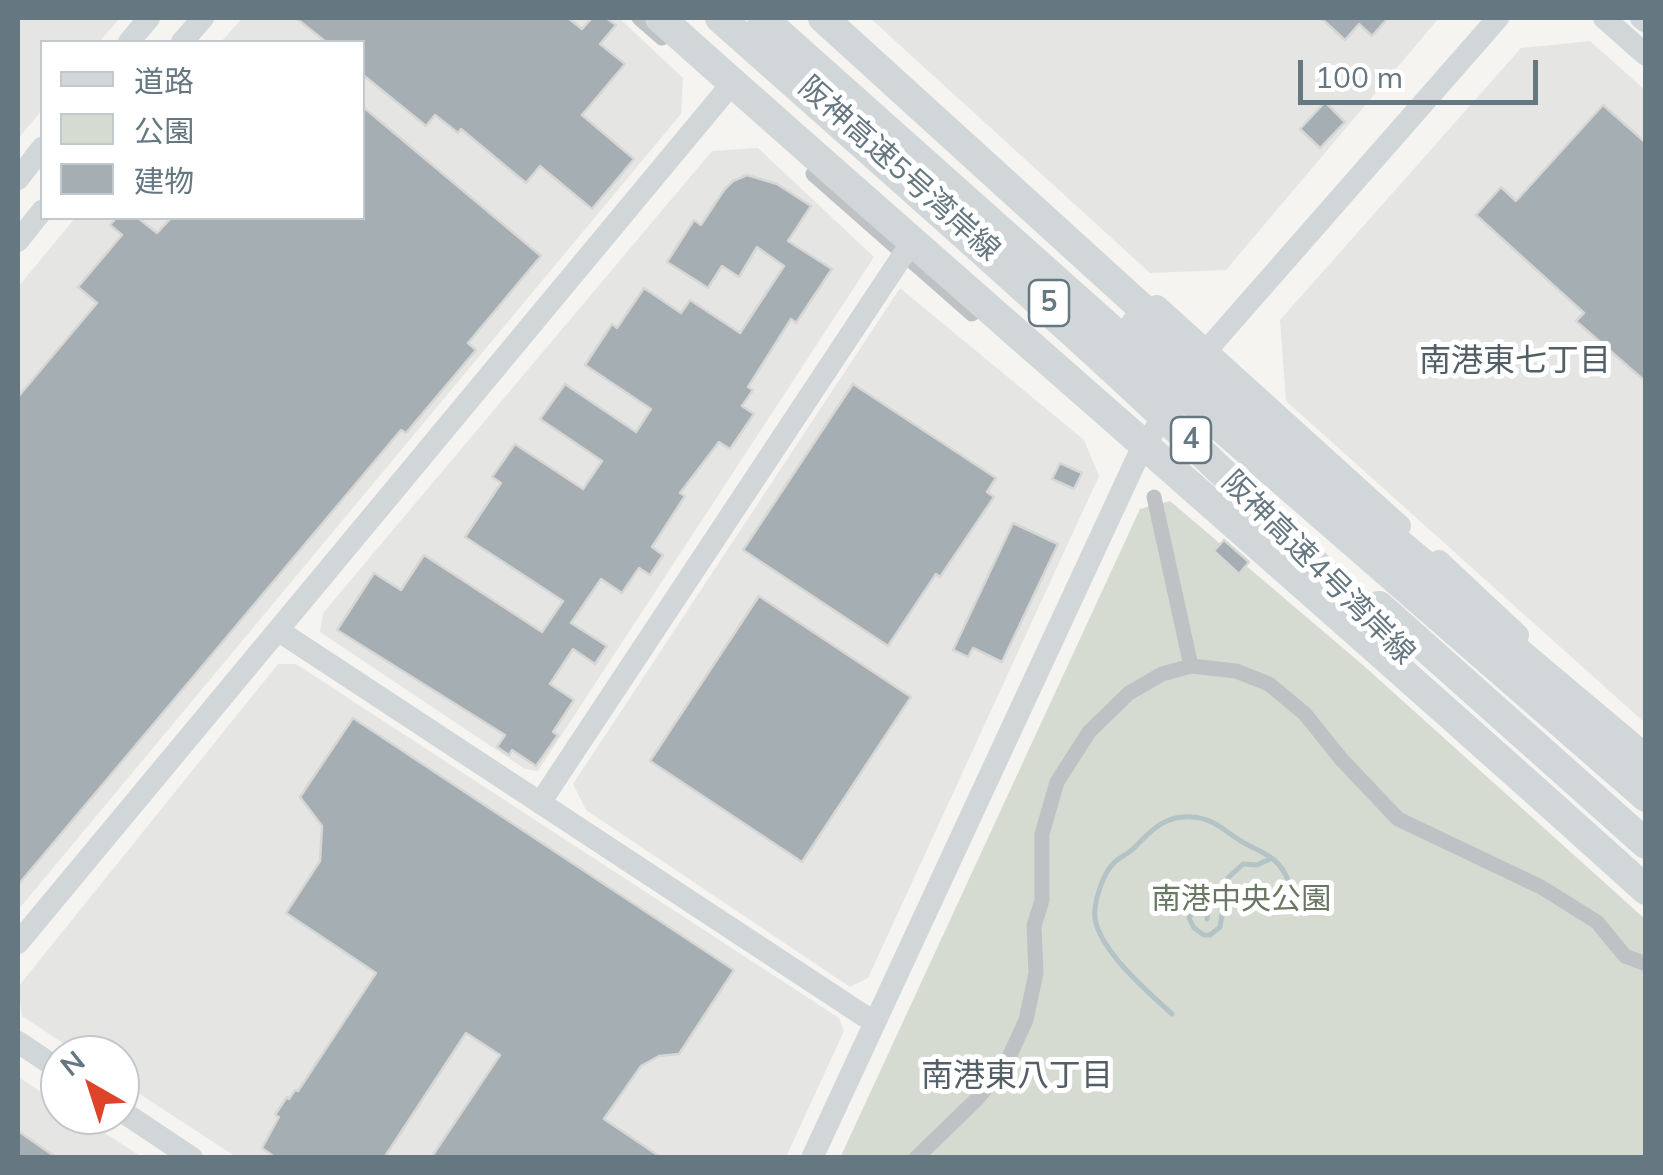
<!DOCTYPE html>
<html>
<head>
<meta charset="utf-8">
<style>
	body { margin:0 }
	#map { position:relative; width:1663px; height:1175px; overflow:hidden; background:#f5f4f1; font-family:Mulish,"Noto Sans JP",sans-serif }
	canvas { display:block }
	.frame { position:absolute; inset:0; border:20px solid #657781; pointer-events:none }
	.legend { position:absolute; left:40px; top:40px; width:325px; height:180px; box-sizing:border-box; background:#fff; border:2px solid #c1c9cd; margin:0; padding:12px 18px; list-style:none; font-size:30px; color:#657781 }
	.legend li { display:flex; align-items:center; gap:20px; height:50px }
	.legend b { width:50px; border:2px solid #c1c9cd }
	.north { position:absolute; left:40px; top:1035px; width:100px; height:100px; box-sizing:border-box; background:#fff; border:2px solid #c1c9cd; border-radius:50%; rotate:321deg; font-size:28px; font-weight:700; line-height:40px; text-align:center; color:#657781 }
	.north::after { content:''; display:block; margin:auto; width:35px; height:45px; background:#dd4429; clip-path:polygon(50% 0,100% 100%,50% 72%,0 100%) }
	.scale { position:absolute; left:1298px; top:60px; width:240px; height:45px; box-sizing:border-box; border:5px solid #657781; border-top:0; padding-left:12px; font-size:30px; line-height:35px; white-space:nowrap; color:#657781; -webkit-text-stroke:8px #fff; paint-order:stroke }
</style>
</head>
<body>
<div id="map">
<canvas width="1663" height="1175"></canvas>
<div class="frame"></div>
<ul class="legend">
<li><b style="height:12px;background:#d1d6d9"></b>道路</li>
<li><b style="height:28px;background:#d6dbd2"></b>公園</li>
<li><b style="height:28px;background:#a5aeb2"></b>建物</li>
</ul>
<div class="north">N</div>
<div class="scale">100 m</div>
</div>
<script>
const g = document.querySelector('canvas').getContext('2d');
g.lineJoin = 'round';
function paint(path, color) {
  g.fillStyle = color;
  g.fill(path, 'evenodd');
}
function strokePath(path, color, width, dash) {
  g.strokeStyle = color;
  g.lineWidth = width;
  g.lineCap = dash ? 'butt' : 'round';
  g.setLineDash(dash || []);
  g.stroke(path);
}
function label(font, color, halo, rows, align = 'center') {
  g.font = font + ' Mulish,"Noto Sans JP",sans-serif';
  g.lineWidth = 10;
  g.setLineDash([]);
  g.textBaseline = 'middle';
  g.strokeStyle = halo;
  g.fillStyle = color;
  for (const [text, x, y, turn = 0] of rows) {
    g.save();
    g.translate(x, y);
    g.rotate((+turn || 0) * Math.PI / 180);
    g.textAlign = isNaN(turn) ? turn : align;
    if (halo) g.strokeText(text, 0, 0);
    g.fillText(text, 0, 0);
    g.restore();
  }
}
const built = new Path2D(`
	M18,18H120L99,42H42V110L18,139Z
	M242,18H619L683,78L681,114L18,910V287L75,218H362V42H221Z
	M870,18H1439L1226,270L1150,273Z
	M1590,41L1645,90V723L1286,401L1280,320L1521,48Z
	M758,148L874,257L538,771L525,769L320,632L323,613L712,151Z
	M900,288L1084,440L1099,476L868,978L850,987L586,810L573,784Z
	M278,664H296L839,1018L844,1031L786,1157H236L120,1081V1055H81L22,1016L18,987Z
	M18,1077L60,1104V1115H77L142,1157H18Z`);
const green = new Path2D(`
	M1170,501L1364,666L1645,919V1157L840,1158L1140,509Z`);
const stream = new Path2D(`
	M1207,919L1208,911L1199,905L1189,918L1194,928L1204,935H1210L1220,927L1228,878L1243,864L1257,865L1270,859
	M1172,1014C1148,992 1101,952 1095,919C1093,903 1103,872 1115,862C1120,857 1128,854 1134,848C1151,831 1164,815 1192,817C1215,818 1227,834 1246,844C1266,854 1281,859 1289,883`);
const building = new Path2D(`
	M296,18H568L582,29L592,18H606L616,25L600,44L625,64L582,115L634,159L592,209L540,166L526,183L461,129L458,133L435,115L426,126L362,74V42H326Z
	M1321,18H1388L1372,36L1359,24L1345,40Z
	M1325,102L1345,122L1320,148L1300,129Z
	M1603,105L1646,143V382L1576,321L1584,313L1476,215L1501,187L1516,201Z
	M362,106L541,256L468,343L476,350L406,433L401,430L18,885V397L97,303L78,287L122,235L110,225L116,218H138L157,233L171,218H362Z
	M747,175L777,184L811,206L788,241L832,269L796,323L791,319L748,387L753,390L742,406L754,414L730,449L719,442L680,493L685,496L652,547L663,555L650,575L639,568L622,593L601,579L571,623L607,646L595,664L573,649L550,684L574,700L553,732L558,735L536,766L512,750L509,755L497,747L505,735L337,630L374,573L401,590L424,555L542,632L563,601L465,537L501,483L492,477L515,444L583,489L602,461L540,419L565,384L636,432L651,409L585,365L612,324L617,328L644,288L681,313L690,300L740,333L784,266L757,247L739,277L722,266L708,288L667,262L694,220L701,225L724,190L733,181Z
	M853,384L996,478L987,492L994,497L940,577L936,574L888,646L743,550Z
	M1060,463L1082,473L1074,489L1052,479Z
	M1013,523L1058,544L1002,662L973,648L968,657L953,650Z
	M1224,540L1249,562L1239,574L1214,551Z
	M759,596L911,697L802,862L650,761Z
	M353,718L734,970L679,1054L659,1056L641,1066L604,1119L662,1158H431L500,1055L466,1033L384,1158H276L262,1148L279,1117L275,1115L287,1097L289,1099L295,1090L298,1091L376,973L286,913L320,861L322,826L300,797Z
	M18,1131L57,1158H18Z`);
const street = new Path2D(`
	M639,18L662,38
	M813,174L972,314
	M1154,497L1191,666
	M916,1158L977,1099L1005,1066L1026,1020L1036,973L1034,926L1042,900V834L1057,782L1089,732L1129,693L1162,674L1191,666L1236,671L1269,684L1305,714L1342,760L1398,819L1541,887L1597,922L1625,956L1646,964`);
const secondary = new Path2D(`
	M1604,18L1646,55
	M1641,18L1646,22
	M129,42L149,18
	M182,42L203,18
	M18,179L42,148
	M18,241L42,211
	M1157,306L1400,526
	M1439,561L1518,635
	M279,631L875,1023
	M540,803L903,255
	M18,943L724,93
	M18,1042L60,1070
	M120,1110L192,1158
	M812,1158L1139,454L1206,351L1498,18`);
const highway = new Path2D(`
	M660,18C987,310 1320,595 1646,890
	M720,18C947,220 1179,418 1388,639
	M762,18L1206,414L1646,797
	M823,18L1164,328
	M1136,324L1446,583
	M1422,578L1495,633L1646,760
	M1379,606L1646,844`);
const shields = [
	[1049,303,40],
	[1191,440,40]
];
const shieldNames = [
	["5",1049,303],
	["4",1191,440]
];
const streetNames = [
	["阪神高速5号湾岸線",899,169,42],
	["阪神高速4号湾岸線",1318,568,45]
];
const parkNames = [
	["南港中央公園",1241,900]
];
const neighbourhoodNames = [
	["南港東七丁目",1515,361],
	["南港東八丁目",1017,1076]
];
paint(built, '#e5e6e4');
paint(green, '#d6dbd2');
strokePath(stream, '#b4c3c5', 5);
paint(building, '#a5aeb2');
strokePath(building, '#d6d6d4', 2.5);
strokePath(street, '#bec2c5', 15);
strokePath(secondary, '#d1d6d9', 22);
strokePath(highway, '#d1d6d9', 30);
for (const [x, y, w] of shields) {
  const box = new Path2D();
  box.roundRect(x - w / 2, y - 23, w, 46, 8);
  g.fillStyle = '#fff';
  g.fill(box);
  strokePath(box, '#657781', 2.5);
}
label('bold 28px', '#657781', null, shieldNames);
label('30px', '#657781', '#fff', streetNames);
label('30px', '#697863', '#fff', parkNames);
label('32px', '#525f66', '#fff', neighbourhoodNames);
</script>
</body>
</html>
